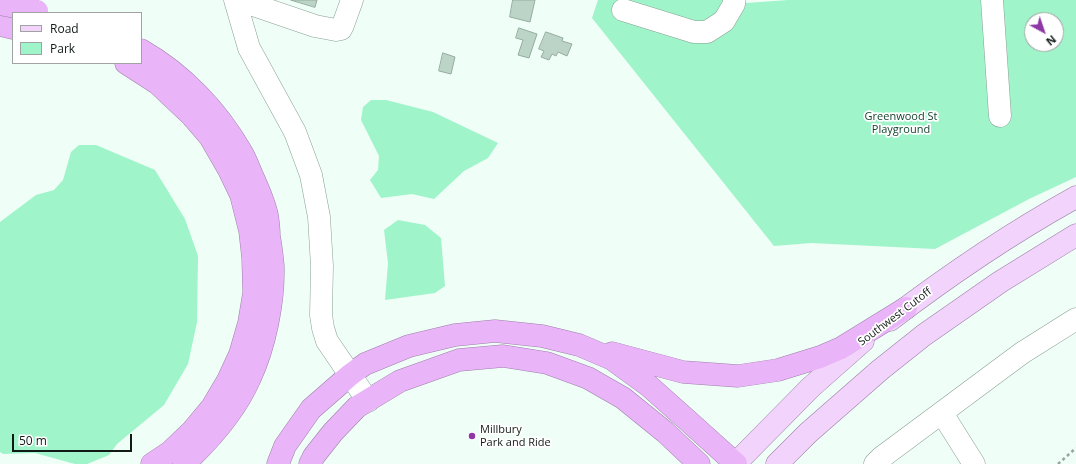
<!DOCTYPE html>
<html>
<head>
<meta charset="utf-8">
<style>
	body { margin:0 }
	#map { position:relative; width:1076px; height:464px; overflow:hidden; background:#effef6; font-family:"Open Sans",sans-serif }
	canvas { display:block }
	.legend { position:absolute; left:12px; top:12px; width:130px; height:52px; box-sizing:border-box; background:#fff; border:1px solid #a0a3a2; margin:0; padding:5px 7px; list-style:none; font-size:12px; color:#111a16 }
	.legend li { display:flex; align-items:center; gap:8px; height:20px }
	.legend b { width:20px; border:1px solid #a0a3a2 }
	.north { position:absolute; left:1024px; top:12px; width:40px; height:40px; box-sizing:border-box; background:#fff; border:1px solid #a0a3a2; border-radius:50%; rotate:140deg; font-size:11px; font-weight:700; line-height:16px; text-align:center; color:#111a16 }
	.north::after { content:''; display:block; margin:auto; width:14px; height:18px; background:#8e38a5; clip-path:polygon(50% 0,100% 100%,50% 72%,0 100%) }
	.scale { position:absolute; left:12px; top:434px; width:120px; height:18px; box-sizing:border-box; border:2px solid #111a16; border-top:0; padding-left:5px; font-size:12px; line-height:14px; white-space:nowrap; color:#111a16; -webkit-text-stroke:3px #fff; paint-order:stroke }
</style>
</head>
<body>
<div id="map">
<canvas width="1076" height="464"></canvas>
<ul class="legend">
<li><b style="height:5px;background:#f2d3fb"></b>Road</li>
<li><b style="height:11px;background:#9ff4ca"></b>Park</li>
</ul>
<div class="north">N</div>
<div class="scale">50 m</div>
</div>
<script>
const g = document.querySelector('canvas').getContext('2d');
g.lineJoin = 'round';
function paint(path, color) {
  g.fillStyle = color;
  g.fill(path, 'evenodd');
}
function strokePath(path, color, width, dash) {
  g.strokeStyle = color;
  g.lineWidth = width;
  g.lineCap = dash ? 'butt' : 'round';
  g.setLineDash(dash || []);
  g.stroke(path);
}
function label(font, color, halo, rows, align = 'center') {
  g.font = font + ' "Open Sans",sans-serif';
  g.lineWidth = 3.5;
  g.setLineDash([]);
  g.textBaseline = 'middle';
  g.strokeStyle = halo;
  g.fillStyle = color;
  for (const [text, x, y, turn = 0] of rows) {
    g.save();
    g.translate(x, y);
    g.rotate((+turn || 0) * Math.PI / 180);
    g.textAlign = isNaN(turn) ? turn : align;
    if (halo) g.strokeText(text, 0, 0);
    g.fillText(text, 0, 0);
    g.restore();
  }
}
const green = new Path2D(`
	M598,0H734L747,3L788,0H1076V177L1029,199L935,249L811,243L774,246L592,18ZM1032,20H1056V44H1032Z
	M371,100H386L433,112L498,143L488,158L464,171L434,199L412,194L381,198L370,180L378,170L379,156L361,120L363,107Z
	M79,145H96L155,170L185,219L198,256L197,322L188,364L164,405L117,444L109,455L87,464H75L35,453L3,454L0,452V222L36,195L54,190L63,180L71,152Z
	M398,220L425,225L441,238L445,286L435,293L385,300L388,263L384,230Z`);
const building = new Path2D(`
	M291,0H317L315,7Z
	M513,0H535L530,22L510,17Z
	M519,28L537,34L529,58L518,55L523,40L516,38Z
	M546,32L563,38L562,41L572,44L567,56L558,52L556,56L552,54L549,60L541,57L544,51L539,49Z
	M443,53L455,57L451,74L439,71Z`);
const path = new Path2D(`
	M1058,464L1076,448`);
const minor = new Path2D(`
	M235,0L249,48L295,132L311,175L319,217L322,266L321,315L323,328L327,341L368,401
	M239,0L315,26L336,30L341,29L343,25L352,0
	M992,0L1000,116
	M623,10L694,32H707L724,21L734,4V0
	M942,413L974,464
	M875,464L882,457L1022,353L1076,319`);
const major = new Path2D(`
	M890,320C949,275 1011,233 1076,197
	M735,464L811,387L863,341
	M777,464L808,433L880,370L924,335L1000,282L1076,235`);
const highway = new Path2D(`
	M0,25L13,28
	M141,50C183,74 218,111 242,153C246,160 249,168 252,175C258,188 264,201 267,215C268,221 269,229 269,236C271,246 272,256 273,266C274,301 265,346 250,378C236,410 209,441 184,464
	M126,63L157,83L192,116L210,137L229,170L241,195L250,231L253,258L254,293L249,323L240,354L228,380L212,407L192,431L170,452L152,464
	M612,353L683,372L738,376L778,370L820,357L841,348L906,308
	M278,464L285,446L311,409L350,375L365,364L409,346L455,335L495,331L542,336L579,345L612,359L649,386L686,419L736,464
	M310,464L314,456L333,432L357,407L400,381L459,360L503,356L547,363L588,378L623,398L665,432L699,464`);
const highwayBridge = new Path2D(`
	M0,4L37,11`);
const markers = [
	[472,436,4,"#8e38a5"]
];
const parkNames = [
	["Greenwood St",901,117],
	["Playground",901,130]
];
const streetNames = [
	["Southwest Cutoff",895,317,-37]
];
const poiNames = [
	["Millbury",480,430],
	["Park and Ride",480,443]
];
paint(green, '#9ff4ca');
paint(building, '#bcd4c7');
strokePath(building, '#95ac9f', 1);
strokePath(minor, '#89a094', 23);
strokePath(major, '#9d7fa9', 23);
strokePath(highway, '#9d7fa9', 23);
strokePath(path, '#99a69f', 2.5, [3, 3]);
strokePath(minor, '#fff', 22);
strokePath(major, '#f2d3fb', 22);
strokePath(highway, '#e9b5f8', 22);
strokePath(highwayBridge, '#9d7fa9', 23, []);
strokePath(highwayBridge, '#e9b5f8', 22);
for (const [x, y, r, color] of markers) {
  const dot = new Path2D();
  dot.arc(x, y, r, 0, 2 * Math.PI);
  g.fillStyle = color;
  g.fill(dot);
  strokePath(dot, '#fff', 1.5);
}
label('11px', '#13432f', '#fff', parkNames);
label('11px', '#111a16', '#fff', streetNames);
label('11px', '#111a16', '#fff', poiNames, 'left');
</script>
</body>
</html>
